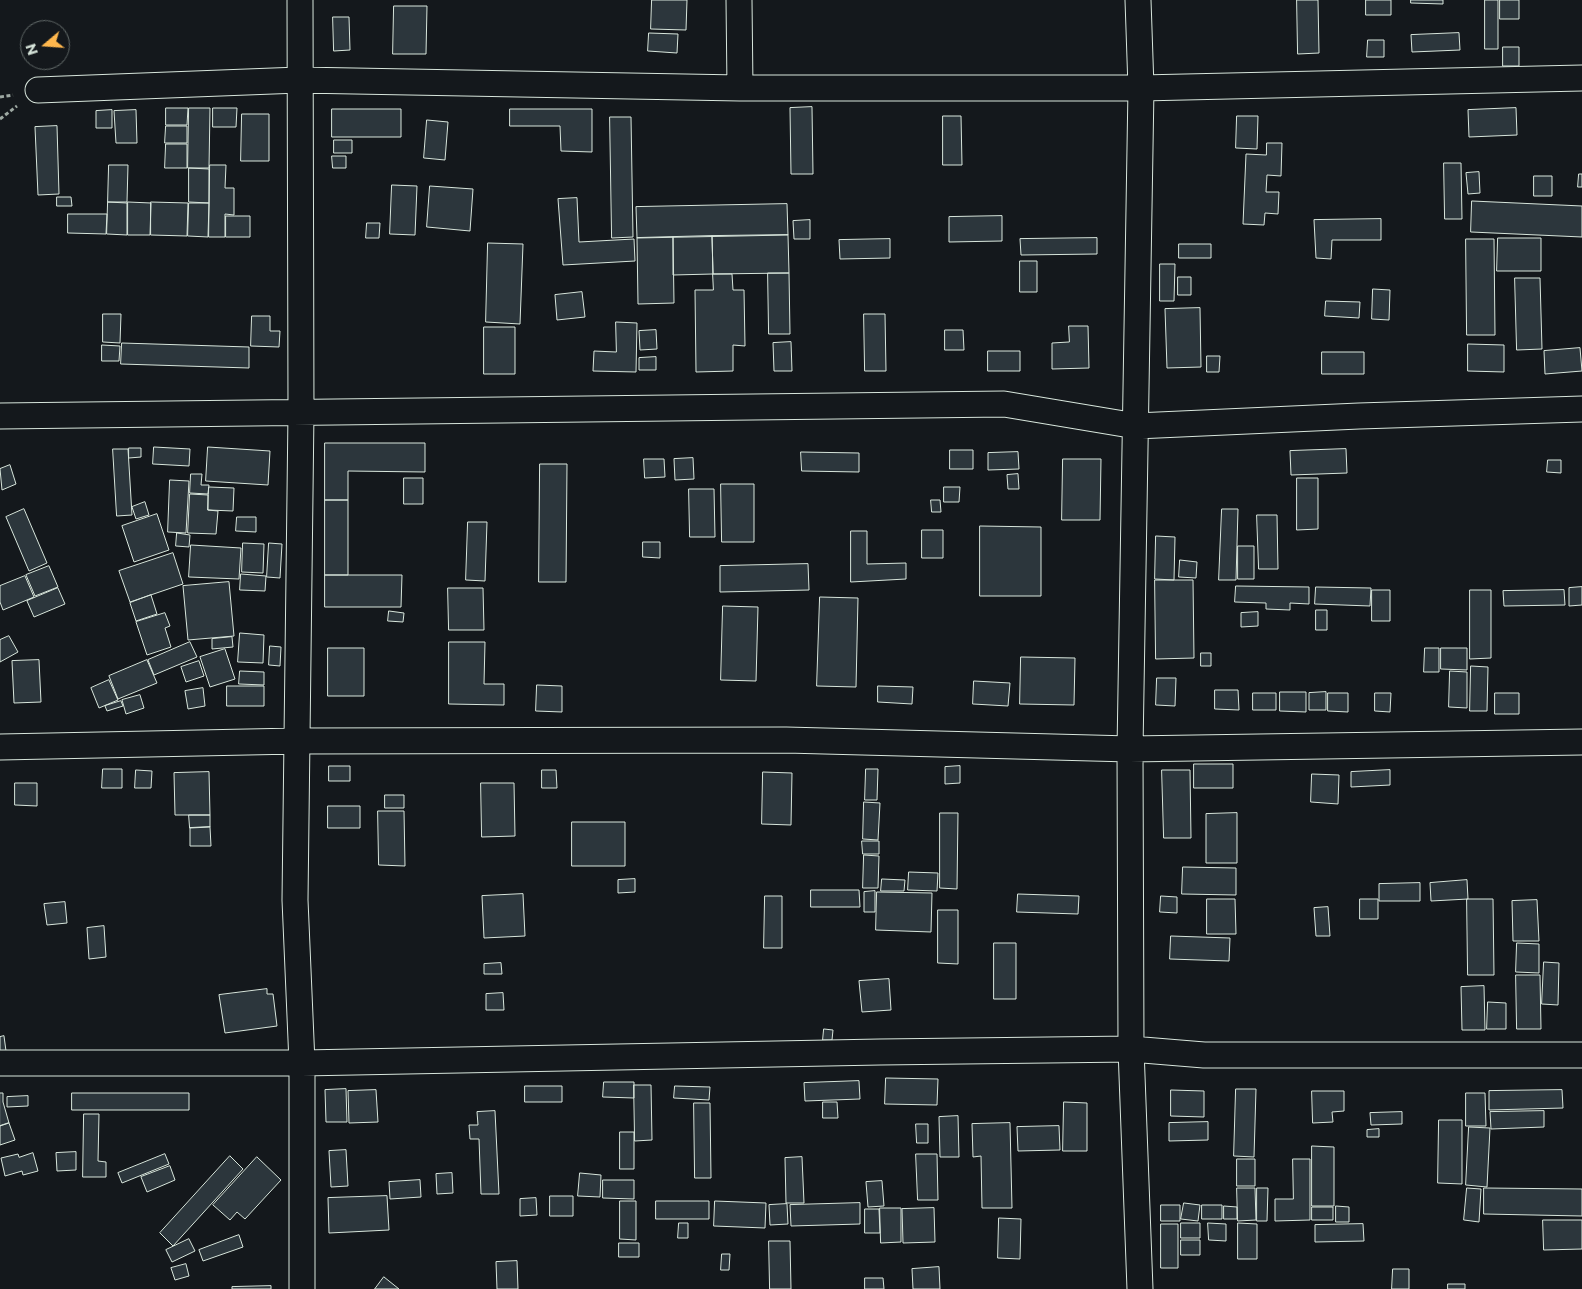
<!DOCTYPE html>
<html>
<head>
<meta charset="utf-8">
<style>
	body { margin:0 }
	#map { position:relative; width:1582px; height:1289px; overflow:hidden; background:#14181c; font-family:Montserrat,sans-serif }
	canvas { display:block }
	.north { position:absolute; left:20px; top:20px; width:50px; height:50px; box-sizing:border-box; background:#14181c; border:1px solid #626a69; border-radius:50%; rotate:252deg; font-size:14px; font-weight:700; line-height:20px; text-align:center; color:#d8e6dc }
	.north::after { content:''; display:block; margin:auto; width:18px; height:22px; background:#ffb74d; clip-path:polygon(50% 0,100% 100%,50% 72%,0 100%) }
</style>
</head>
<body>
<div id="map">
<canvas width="1582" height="1289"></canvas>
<div class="north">N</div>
</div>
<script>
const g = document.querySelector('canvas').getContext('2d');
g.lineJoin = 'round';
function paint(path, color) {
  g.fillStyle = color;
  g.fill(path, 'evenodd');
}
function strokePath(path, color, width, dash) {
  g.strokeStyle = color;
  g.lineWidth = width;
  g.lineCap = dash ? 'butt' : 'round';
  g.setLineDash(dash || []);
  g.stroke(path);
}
const building = new Path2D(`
	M652,0H687L686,30L651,29Z
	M1297,0H1318L1319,53L1298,54Z
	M1366,0H1391V15H1366Z
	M1411,0H1443V4L1411,3Z
	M1485,0H1498V49H1485Z
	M1500,0H1519V19H1500Z
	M394,6H427L426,54H393Z
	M333,17H349L350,50L334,51Z
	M649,33L678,34L677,53L648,51Z
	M1459,33L1460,50L1412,52L1411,35Z
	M1368,40H1384V57H1367Z
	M1503,47H1519V66H1503Z
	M812,107L813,174H791L790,108Z
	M166,108H188L187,125H166Z
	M189,108H210L209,168H188Z
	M213,108H237L236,127H213Z
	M1516,108L1517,135L1469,137L1468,110Z
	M332,109H401V137H332Z
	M510,109H592V152L561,151L560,126H510Z
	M112,110V128H96V111Z
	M136,110L137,143H116L114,111Z
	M242,114H269V161H241Z
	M943,116H961L962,165H943Z
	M1237,116H1258L1257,149L1236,148Z
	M610,117H631L633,237L612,238Z
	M427,120L448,122L445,160L424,158Z
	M57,126L59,194L38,195L35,127Z
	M166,126H187V143H165Z
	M334,140H352V153H334Z
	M1267,143H1282L1281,176L1267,175L1266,192H1279L1278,214L1265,213L1264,225L1243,224L1246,154L1266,155Z
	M166,144H187V168H165Z
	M332,156H346V168H333Z
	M1444,163H1461L1462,219H1445Z
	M109,165H128L127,202H108Z
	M210,165H226L225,188H234V215L225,214V237H209Z
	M189,168L209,169V203L189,202Z
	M1479,172L1480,193L1468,194L1466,173Z
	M1579,174H1582V187H1578Z
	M1534,176H1552V196H1534Z
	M392,185L417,186L415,235L390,234Z
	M430,186L473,189L470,231L427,227Z
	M57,197H71L72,206H57Z
	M577,198L579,242L634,239L635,261L563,265L558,199Z
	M1472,201L1582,206V237L1471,232Z
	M108,202L127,203V235L107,234Z
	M128,202L151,203L150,235H128Z
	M151,202L188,203L187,236L151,235Z
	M189,203H209L208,237L188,236Z
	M787,204L788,235L637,238L636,207Z
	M68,214H107L106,234L68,233Z
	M226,216H250V237H226Z
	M1002,216V241L949,242V217Z
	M1381,219V240H1332L1331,259L1316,258L1314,220Z
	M810,220V239H794L793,221Z
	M367,223H380L379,238H366Z
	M788,235L789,273L713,274L712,236Z
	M712,236L713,274L673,275V237Z
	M673,237L674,303L638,304L637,238Z
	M1097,238V254L1021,255L1020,239Z
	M1498,238H1541V271H1497Z
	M890,239V258L840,259L839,240Z
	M1466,239H1494L1495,335H1467Z
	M488,243L523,244L520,324L486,322Z
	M1179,244H1211V258H1179Z
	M1020,261H1037V292H1020Z
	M1160,264H1175L1174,301H1160Z
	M768,273H789L790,334H769Z
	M713,274H732L733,290H744L745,346L733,345V371L696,372L695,290H713Z
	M1178,277H1191V295H1178Z
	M1515,278H1540L1542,349L1517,350Z
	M1373,289L1390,290L1389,320L1372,319Z
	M582,292L585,317L557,320L555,295Z
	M1326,301L1360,302L1359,318L1325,316Z
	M1200,308L1201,367L1167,368L1165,309Z
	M103,314H121L120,343L103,342Z
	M864,314H885L886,371H865Z
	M252,316H270V331H280L279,347L251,346Z
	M616,322L637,323L636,372L593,371L594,351L616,352Z
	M1069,326H1088L1089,368L1052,369V343L1069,342Z
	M484,327H515V374H484Z
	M656,330L657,349L640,350L639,331Z
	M945,330H963L964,350H945Z
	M791,342L792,371H774L773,343Z
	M122,343L249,347V368L121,364Z
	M1468,344L1504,345V372L1468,371Z
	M102,345L120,346L119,361H102Z
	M1580,348L1582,371L1545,374L1544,351Z
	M988,351H1020V371H988Z
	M1322,352H1364V374H1322Z
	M1207,356H1220L1219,372H1207Z
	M656,357V370H639V358Z
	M325,443H425V472L348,471V500H325Z
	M154,447L190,449L189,466L153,464Z
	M208,447L270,451L268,485L206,481Z
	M129,448H141V457L129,458Z
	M113,449H128L132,515L117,516Z
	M1346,449L1347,473L1291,475L1290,451Z
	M950,450H973V469H950Z
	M801,452L859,453V472L802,471Z
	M1018,452L1019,469L988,470V453Z
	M693,458L694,479L675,480L674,459Z
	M644,459H664L665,477L645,478Z
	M1063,459H1101L1100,520H1062Z
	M1548,460H1561V473L1547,472Z
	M540,464H567L566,582H539Z
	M10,465L16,484L2,490L0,469Z
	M191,474H202L201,485H209L208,494L190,493Z
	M1018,474L1019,489H1008L1007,475Z
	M404,478H423V504H404Z
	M1297,478H1318V529L1297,530Z
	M170,480L189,481L186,533L168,532Z
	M721,484H754V542H722Z
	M209,487L234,488L233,511L208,510Z
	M944,487H960L959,502H944Z
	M689,489H714L715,537H690Z
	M190,494L208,495V510L218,511L216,534L188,533Z
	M325,500H348V575H325Z
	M931,500H940L941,512H932Z
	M145,502L149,515L136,519L132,507Z
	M24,509L47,563L29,571L6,517Z
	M1222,509H1238L1236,580H1219Z
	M157,514L169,550L134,562L122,526Z
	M1257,515H1277L1278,569H1259Z
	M237,517H256V532L236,531Z
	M468,522H487L485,581L466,580Z
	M980,526L1041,527V596H980Z
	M922,530H943V558H922Z
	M851,531H867V564L906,563V579L851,582Z
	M177,533L190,535L189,547L176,546Z
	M1156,536L1175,537L1174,580L1155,579Z
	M643,542H660V558L643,557Z
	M243,543L264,544L263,573L242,572Z
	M269,543L282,544L280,578L267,577Z
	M191,545L241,548L239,579L189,577Z
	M1238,546H1254V579H1238Z
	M173,553L183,584L130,602L119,571Z
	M1180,560L1197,562L1196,578L1179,577Z
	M808,564L809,590L720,592V566Z
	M49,566L58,587L35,596L26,575Z
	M241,574L266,576L265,591L240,590Z
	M325,575H402L401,607H325Z
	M25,576L34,597L3,610L0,602V586Z
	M1155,580H1193L1194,658L1156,659Z
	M229,582L234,636L188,640L183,586Z
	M1236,586L1309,587V604L1290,603V610L1266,609V603L1235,602Z
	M1316,587L1371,588L1370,606L1315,604Z
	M1582,587V605L1569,606V588Z
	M58,588L65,604L34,617L27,601Z
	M448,588H483L484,630H449Z
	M1372,590H1390V621H1372Z
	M1470,590H1491V658L1470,659Z
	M1564,590L1565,605L1504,606L1503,591Z
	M151,595L157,614L136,621L130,603Z
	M820,597L858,598L856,687L817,686Z
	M723,606L758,607L756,681L721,680Z
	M1316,610H1327V630H1316Z
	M389,611L404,613L403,622L388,621Z
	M1258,612V626L1241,627V613Z
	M165,613L170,626L165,628L171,647L147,655L136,622Z
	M240,633L264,635L263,663L238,662Z
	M9,636L18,652L0,662V640Z
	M232,637L233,647L212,649V639Z
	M190,642L197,657L154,675L148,660Z
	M449,642H485L484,684H504V705L449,704Z
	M270,646L281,647L280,666L269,665Z
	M328,648H364V696H328Z
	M1425,648H1439V672H1424Z
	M1441,648H1467V670L1441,669Z
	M225,649L235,679L210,687L200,657Z
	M1201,653H1211V666H1201Z
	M1021,657L1075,658L1074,705L1020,704Z
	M39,660L41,702L14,703L12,661Z
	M147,660L157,683L118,699L109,676Z
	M199,661L204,676L186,682L181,667Z
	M1471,666L1488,667L1487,711H1470Z
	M240,671L264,672V685L239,684Z
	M1450,671L1467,672V708L1449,707Z
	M1157,678H1176L1175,706L1156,705Z
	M109,680L118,700L99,708L91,688Z
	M974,681L1010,683L1008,706L973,704Z
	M537,685L562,686V712L536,711Z
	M227,686H264V706H227Z
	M878,686L913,687L912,704L878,702Z
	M203,688L205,706L188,709L185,691Z
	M1215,690H1238L1239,710L1215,709Z
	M1280,692H1306V712L1280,711Z
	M1326,692V710H1309V693Z
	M1253,693H1276V710H1253Z
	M1328,693H1348V712L1328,711Z
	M1375,693H1391L1390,712L1375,711Z
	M1495,693H1519V714H1495Z
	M140,695L144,708L126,714L122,700Z
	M121,701L123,706L107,711L105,706Z
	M1194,764H1233V788H1194Z
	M329,766H350V781H329Z
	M960,766V783L945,784V767Z
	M103,769H122V788H102Z
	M866,769H878L877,800H865Z
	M136,770L152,771L151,788H135Z
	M542,770H556L557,788H542Z
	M1162,770H1190L1191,838H1164Z
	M1390,770V785L1351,787V772Z
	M209,772L210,815H175L174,773Z
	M763,772L792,773L791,825L762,824Z
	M1312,774L1339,775L1338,804L1311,802Z
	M15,783H37V806L15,805Z
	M481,783H514L515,836L482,837Z
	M385,795H404V808H385Z
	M864,802L880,803L878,840L863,839Z
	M328,806H360V828H328Z
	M378,811H404L405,866L379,865Z
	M940,813H958L957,889L940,888Z
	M1237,813V863H1206V814Z
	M189,815H210V827L190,828Z
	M572,822H625V866H572Z
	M210,827L211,846H190V828Z
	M862,841H879V854H863Z
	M864,855L879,856L878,888H863Z
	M1183,867L1236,868V895L1182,894Z
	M909,872L938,873L937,891L908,890Z
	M635,879V892L618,893V880Z
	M882,879L905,880L904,891H881Z
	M1467,880L1468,899L1431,901L1430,883Z
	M1420,883V901H1379V884Z
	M811,890H859L860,907H811Z
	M875,891V912H864V892Z
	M877,892L932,893L931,932L876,930Z
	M523,894L525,936L484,938L482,896Z
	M1018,894L1079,896L1078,914L1017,912Z
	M765,896H782V948H764Z
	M1161,896L1177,897V913L1160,912Z
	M1207,899H1235L1236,934H1207Z
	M1360,899H1378V919H1360Z
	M1467,899H1493L1494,975H1468Z
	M1537,900L1539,941H1513L1512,901Z
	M65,902L67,923L47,925L44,904Z
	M1328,907L1330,936H1316L1314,908Z
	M938,910H958V964L938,963Z
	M104,926L106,957L89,959L87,928Z
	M1171,936L1230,938L1229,961L1170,959Z
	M994,943H1016V999H994Z
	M1517,943L1539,944V973L1516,972Z
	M1544,962L1559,963L1558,1005L1542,1004Z
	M501,963L502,974H484V964Z
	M1516,975H1540L1541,1029H1517Z
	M889,979L891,1010L862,1012L859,981Z
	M1484,986L1485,1030H1462L1461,987Z
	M267,989V994H273L277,1026L225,1033L219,995Z
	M503,993L504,1010H486V994Z
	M1488,1002L1506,1003V1029H1487Z
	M824,1029L833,1030L832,1040H823Z
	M4,1036L6,1051L0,1052V1037Z
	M886,1078L938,1079L937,1105L885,1104Z
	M859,1081L860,1099L805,1101L804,1083Z
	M604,1082H634V1098L603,1097Z
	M634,1085H651L652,1140L635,1141Z
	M525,1086H562V1102H525Z
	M675,1086L710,1087L709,1100L674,1098Z
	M346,1089L347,1122H326L325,1090Z
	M1236,1089H1256L1254,1157L1234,1156Z
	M376,1090L378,1122L349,1123L348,1091Z
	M1171,1090L1204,1091V1117L1171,1116Z
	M1562,1090L1563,1108L1489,1110V1091Z
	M1312,1091H1344V1111L1332,1112L1333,1122L1313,1123Z
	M0,1093H3V1102L9,1123L0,1126Z
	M72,1093H189V1110H72Z
	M1466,1093H1485L1486,1126H1466Z
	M28,1096V1106L7,1107V1097Z
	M823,1102H837L838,1118H823Z
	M1064,1102L1087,1103V1151H1063Z
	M694,1103H710L711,1178H695Z
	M495,1111L499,1194H481L479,1139H470L469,1125H478L477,1112Z
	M1544,1111V1127L1491,1129L1490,1112Z
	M1402,1112V1124L1371,1125L1370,1113Z
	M84,1114H99L98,1161L106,1162V1177H83Z
	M958,1116L959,1157H940L939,1117Z
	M1439,1120H1462V1184L1438,1183Z
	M1208,1122V1140L1169,1141V1123Z
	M9,1123L15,1140L0,1145V1126Z
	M1010,1123L1012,1208H982L981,1156L973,1157L972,1124Z
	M916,1124H928V1143H917Z
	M1059,1126L1060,1150L1018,1151L1017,1127Z
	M1469,1127L1490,1128L1487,1187L1466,1185Z
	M1379,1129V1137H1367V1130Z
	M620,1132H634V1169H620Z
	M1312,1146L1334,1147V1206H1312Z
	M346,1150L348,1186L331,1187L329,1151Z
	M76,1152V1170L57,1171L56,1153Z
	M33,1153L38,1171L23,1175L22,1171L5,1176L1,1158L18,1154L19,1157Z
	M165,1154L169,1164L122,1183L118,1173Z
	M916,1154H937L938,1200H918Z
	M230,1156L243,1169L173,1246L160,1233Z
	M257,1157L281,1180L245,1219L237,1212L230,1220L213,1205Z
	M802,1157L804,1203H786L785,1158Z
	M1237,1159H1255V1186H1237Z
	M1293,1159H1310V1220L1275,1221V1199H1293Z
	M170,1166L175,1180L147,1192L141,1177Z
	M452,1173L453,1193L437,1194L436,1174Z
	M580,1173L601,1175L600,1197L578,1196Z
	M420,1180L421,1197L390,1199L389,1182Z
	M603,1180H634V1199L603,1198Z
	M882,1181L884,1206L868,1207L866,1182Z
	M1237,1188H1255L1256,1220L1238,1221Z
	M1257,1188H1268L1267,1221H1257Z
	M1467,1188L1481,1189L1479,1222L1464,1220Z
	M1484,1188L1582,1189V1216L1484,1214Z
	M387,1196L389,1230L329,1233L328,1198Z
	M550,1196H573V1216H550Z
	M536,1198L537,1215L520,1216V1199Z
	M620,1201H636V1240L620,1239Z
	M656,1201H709V1219H656Z
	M715,1201L766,1203L765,1228L714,1226Z
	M860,1203V1224L791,1226L790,1205Z
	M1184,1203L1200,1205L1198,1221L1181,1219Z
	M787,1204L788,1224L770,1225L769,1205Z
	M1161,1205H1180V1221H1161Z
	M1202,1205H1222V1219H1202Z
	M1224,1206L1237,1207V1219H1224Z
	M1336,1206L1349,1207V1222H1336Z
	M1312,1207H1333V1220H1312Z
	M880,1208H901V1242L881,1243Z
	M934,1208L935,1242L903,1243L902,1209Z
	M865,1209H879L880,1233H865Z
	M999,1218L1021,1219L1020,1259L998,1258Z
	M1543,1220H1582V1249L1544,1250Z
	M679,1223H688V1238H678Z
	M1181,1223H1200V1238H1181Z
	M1208,1223L1226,1224V1241L1209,1240Z
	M1238,1223L1257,1224V1259H1238Z
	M1161,1224H1178V1268H1161Z
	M1363,1224L1364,1241L1315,1242V1225Z
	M239,1235L243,1247L203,1261L199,1250Z
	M189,1239L195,1251L172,1262L166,1250Z
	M1181,1240H1200V1255H1181Z
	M769,1241H790L791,1289H770Z
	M619,1243H639V1257H619Z
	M722,1254H730L729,1270H721Z
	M517,1261L518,1289H497L496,1262Z
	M186,1264L189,1276L175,1280L171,1268Z
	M939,1267L940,1289H913L912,1269Z
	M1393,1269H1409V1289H1392Z
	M384,1277L399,1289H375Z
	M865,1278H883L884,1289H865Z
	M1448,1284H1465V1289H1448Z
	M271,1286V1289H232V1287Z`);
const path = new Path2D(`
	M0,97L13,95
	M0,119L17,106`);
const street = new Path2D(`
	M300,0L301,412L295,900L302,1063V1289
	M739,0L740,88
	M1138,0L1141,88L1130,749L1131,1049L1140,1289
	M38,90L299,80L740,88H1141L1582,78
	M0,416L1004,404L1136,426L1359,416L1582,409
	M0,747L297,741L786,740L1130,749L1582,742
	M0,1063H302L880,1052L1131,1049L1204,1055H1582`);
paint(building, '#2c363c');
strokePath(building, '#d8e6dc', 1);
strokePath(street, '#d8e6dc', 27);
strokePath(path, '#9da8a2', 3, [4, 2.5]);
strokePath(street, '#14181c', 25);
</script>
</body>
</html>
